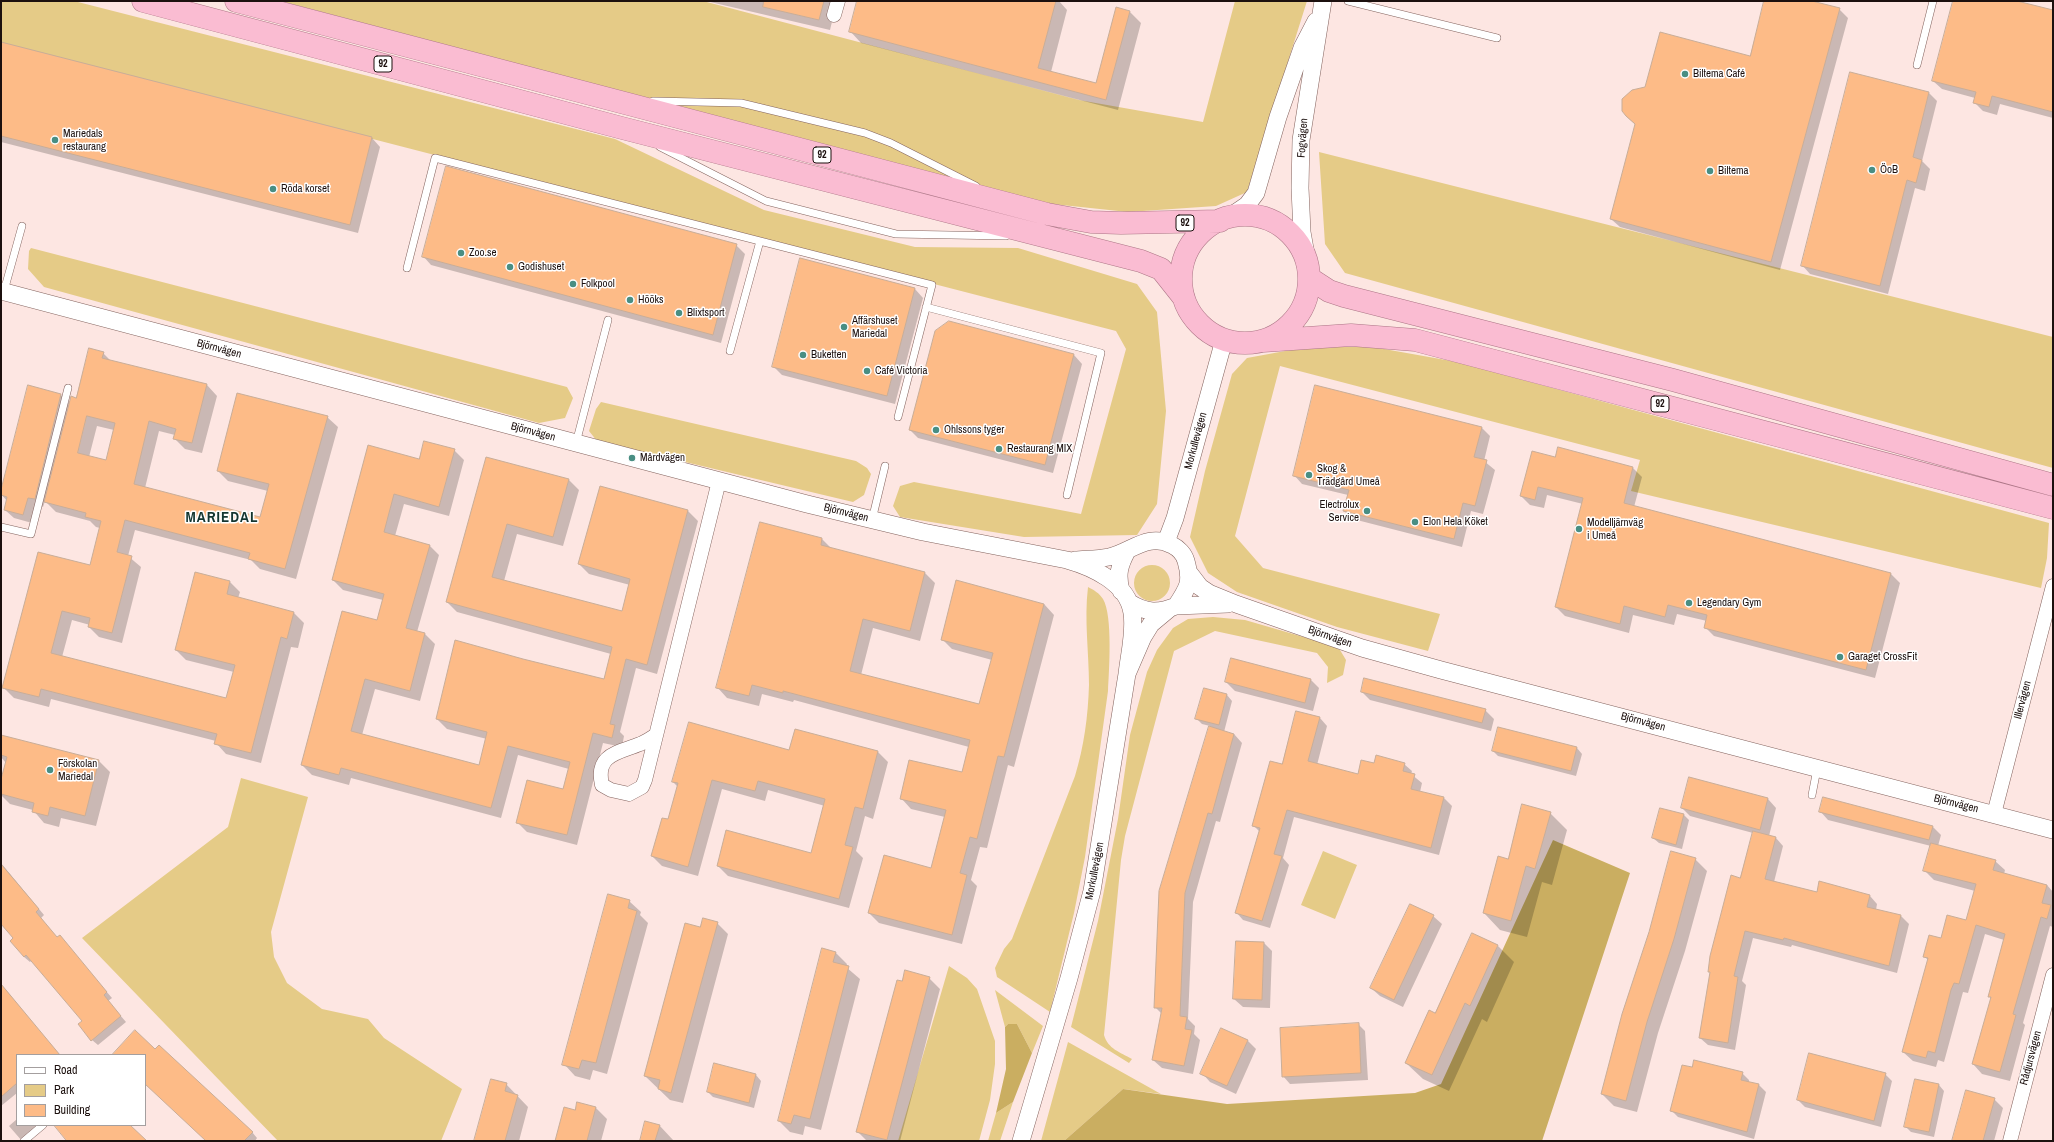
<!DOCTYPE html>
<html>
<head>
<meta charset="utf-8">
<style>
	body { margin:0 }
	#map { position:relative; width:2054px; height:1142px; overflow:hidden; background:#fde6e2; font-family:"Archivo Narrow",sans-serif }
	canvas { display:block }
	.frame { position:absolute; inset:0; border:2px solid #1c100e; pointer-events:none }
	.legend { position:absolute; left:16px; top:1054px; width:130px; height:72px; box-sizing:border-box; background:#fff; border:1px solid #a49f9f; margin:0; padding:5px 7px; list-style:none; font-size:12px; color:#1c100e }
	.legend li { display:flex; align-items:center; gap:8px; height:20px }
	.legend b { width:20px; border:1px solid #a49f9f }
</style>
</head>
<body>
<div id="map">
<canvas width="2054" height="1142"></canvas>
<div class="frame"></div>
<ul class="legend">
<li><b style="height:5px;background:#fff"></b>Road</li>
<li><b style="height:11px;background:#e5cb87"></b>Park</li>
<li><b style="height:11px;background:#fdbb87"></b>Building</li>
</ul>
</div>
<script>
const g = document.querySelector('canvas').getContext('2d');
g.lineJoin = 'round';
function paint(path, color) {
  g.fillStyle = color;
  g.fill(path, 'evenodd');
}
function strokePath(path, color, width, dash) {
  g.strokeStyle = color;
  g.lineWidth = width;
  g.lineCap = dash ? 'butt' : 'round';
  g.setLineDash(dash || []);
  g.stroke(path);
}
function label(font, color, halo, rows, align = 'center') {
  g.font = font + ' "Archivo Narrow",sans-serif';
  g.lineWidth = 3;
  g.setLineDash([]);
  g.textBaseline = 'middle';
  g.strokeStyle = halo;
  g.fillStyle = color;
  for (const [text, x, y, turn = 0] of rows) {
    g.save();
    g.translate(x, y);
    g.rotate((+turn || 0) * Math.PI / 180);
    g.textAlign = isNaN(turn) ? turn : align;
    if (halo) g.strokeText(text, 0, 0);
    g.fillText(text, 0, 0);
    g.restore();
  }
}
const green = new Path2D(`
	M1,1H74L615,139L764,210L915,247L1018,248L1137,284L1157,312L1166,411L1157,504L1137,535L1024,537L900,517L893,506L900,486L914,482L1081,514L1126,349L1116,331L1,43Z
	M280,1H703L1079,100L1203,122L1235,1H1307L1247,192L1216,206L1128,212L1043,203Z
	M1319,152L2053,337V468L1345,273L1325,244Z
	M31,248L567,387L573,398L565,418L539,423L44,287L28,269L29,251Z
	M1307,347H1373L1457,362L2049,523L2047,558L2041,588L1631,491L1640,460L1280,366L1235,536L1263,568L1440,614L1428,651L1337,627L1237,592L1208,573L1190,537L1205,471L1232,374L1247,358Z
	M601,402L856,461L867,468L871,474L864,495L853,502L597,441L589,431L596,409Z
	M1134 583a18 18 0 1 1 36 0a18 18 0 1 1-36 0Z
	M1088,587C1094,590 1099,593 1103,599C1113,616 1109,671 1108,691L1085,857L1074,913L1050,1012L997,977L995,968L1004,949L1012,939L1075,776C1084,746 1088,717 1089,685C1089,652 1084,620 1088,587Z
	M1213,617L1245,620L1331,645L1340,650L1346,660L1343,675L1327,683L1328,667L1317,653L1215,631L1174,651L1125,836L1121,860L1104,1035C1108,1049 1120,1052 1132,1059L1129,1063L1071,1027L1098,921L1118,819L1130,735L1147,672L1157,650L1173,628L1188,619Z
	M241,778L308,797L271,932L274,957L287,983L322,1009L368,1019L384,1038L462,1089L441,1141H278L82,938L228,827Z
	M1323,851L1357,865L1335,919L1301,905Z
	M949,966L967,978L977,989L995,1041V1064L990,1100L979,1141H898Z
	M995,990L1043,1026L1032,1053L1017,1024H1008L1005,1027Z
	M1068,1042L1161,1094L1123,1089L1064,1141H1041Z
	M1013,1102L1000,1141H988L996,1113Z`);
const forest = new Path2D(`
	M1553,840L1630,873L1542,1141H1064L1123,1089L1227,1104L1415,1093L1441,1084Z
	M1008,1024H1017L1032,1053L1013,1102L996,1113L1006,1069L1005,1027Z`);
const shadow = new Path2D(`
	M706,1H837L830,30Z
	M858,1H1059L1067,10L1051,72L1097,84L1129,11L1141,23L1118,110L861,43L850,31Z
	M1766,1H1809L1839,9L1848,18L1780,270L1620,227L1611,219L1636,125L1626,116L1646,88L1750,58Z
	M1954,1H2012L2053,11V118L2000,104L1997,115L1983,111L1974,102L1975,98L1942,89L1933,81Z
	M1,43L372,138L380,147L358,233L1,142Z
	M1929,93L1937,101L1922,161L1930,169L1925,191L1915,188L1888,294L1810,274L1802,265Z
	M736,245L745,254L721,343L431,265L423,256Z
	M915,289L923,298L895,404L782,375L773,366Z
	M949,322L1074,355L1082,364L1053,473L918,438L910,430Z
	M103,353L112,362L207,385L217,396L202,453L185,449L174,438L175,435L159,431L145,488L261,518L268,491L228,481L218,471L327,417L338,427L296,579L260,569L251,560L135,530L128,556L141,567L122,643L99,637L89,627L90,625L72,620L62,657L227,699L234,672L186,660L176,650L230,582L240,592L238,598L294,613L304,623L298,648L291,647L261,763L226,754L216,743V741L51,699L49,707L14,698L3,687L91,566L100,528L96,527L90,521L56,512L45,501L43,507L36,505L32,523L14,518L5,510L7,501L1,494L29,386L61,395L70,404L77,399ZM97,426L114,430L107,462L89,457Z
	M1482,428L1490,436L1484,461L1495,470L1483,514L1471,511L1462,547L1353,519L1344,511L1348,495L1302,484L1294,475Z
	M368,446L420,460L454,450L464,460L449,516L404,504L395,536L429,545L439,555L417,632L425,634L435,644L420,701L375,689L362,735L479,766L487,739L447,729L437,719L523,660L604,680L611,654L457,612L447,602L487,458L569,480L579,490L563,546L517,534L504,581L623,612L630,585L589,574L579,564L600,487L688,511L698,521L657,674L636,668L620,732L624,736L622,747L603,743L577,845L527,832L517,822L564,791L569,769L518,755L501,818L351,778L349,785L312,775L302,765L377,621L383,600L343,590L333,580Z
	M1556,458L1633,468L1642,477L1634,507L1891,574L1900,583L1875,678L1714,636L1705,627L1707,621L1677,614L1674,625L1633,615L1629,633L1565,616L1556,607L1583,504L1547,495L1544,508L1530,505L1521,496Z
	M760,523L822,539L832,549L925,573L935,583L920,641L873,628L861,675L980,705L992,660L952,649L942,639L1044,604L1054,615L1014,767L1008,765L987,848L980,847L971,880L977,886L962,944L879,923L869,913L932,869L945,817L911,809L901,798L962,774L969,747L794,700L793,702L762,694L759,706L727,698L717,687Z
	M1311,680L1319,688L1313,711L1235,691L1226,682Z
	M1205,689L1227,695L1232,701L1224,732L1234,734L1242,743L1220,822L1216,821L1193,902L1188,1019L1195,1026L1194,1034L1200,1040L1193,1074L1162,1068L1153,1060L1162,1014L1155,1007L1160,891L1210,726L1202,724L1196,718Z
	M1362,692L1485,710L1494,719L1491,731L1370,700Z
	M1297,712L1320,718L1327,726L1317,765L1359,776L1375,765L1404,764L1412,771L1411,774L1422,783L1420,792L1444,798L1452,806L1439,855L1294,817L1283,858L1289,865L1270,928L1243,920L1236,912L1260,832L1253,825L1283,765Z
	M1499,728L1577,748L1582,754L1576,776L1498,756L1493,751Z
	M796,730L878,752L888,762L873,819L865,816L856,851L863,858L849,908L728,876L718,866L812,854L825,806L768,790L765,801L722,789L698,876L662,866L652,856L669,821L678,787L673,782L790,751Z
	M1,741L99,761L110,772L96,826L61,818L59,827L44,823L33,810L10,804L1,795V783L6,763L1,757Z
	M1768,799L1776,808L1769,836L1776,838L1783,846L1774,882L1817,893L1870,896L1877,904L1876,910L1901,916L1909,924L1897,973L1792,945L1791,947L1753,938L1742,981L1746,985L1735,1050L1708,1045L1700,1038L1711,973L1709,971L1741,879L1753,833L1690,816L1682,808Z
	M1661,809L1684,815L1689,820L1682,849L1659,843L1653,838Z
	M1820,811L1933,827L1941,835L1938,846L1995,861L2005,870L2004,874L2047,885L2053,892V927L2050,926L2023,1023L2025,1025L2010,1081L1982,1074L1973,1064L1991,999L1989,996L2004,940L1985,934L1968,993L1963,992L1944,1062L1938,1060L1936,1067L1913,1061L1903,1052L1928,960L1924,956L1941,940L1967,922L1975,891L1934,880L1925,871L1931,846L1828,820Z
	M1550,813L1567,830L1552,885L1542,882L1527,937L1500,930L1484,913Z
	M1695,859L1707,871L1685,951L1658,1033L1637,1112L1614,1106L1602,1094Z
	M1,863L44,915L41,918L57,938L63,941L112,998L108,1001L126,1022L98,1045L92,1040L83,1021L32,960L30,962L24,957L14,938L1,922Z
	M629,901L641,912L640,915L648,923L607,1074L593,1070L590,1080L575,1076L564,1064Z
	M1433,916L1442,924L1403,1007L1380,996L1371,988Z
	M717,923L728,934L683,1103L670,1100L645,1076L701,929Z
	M1264,943L1272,951L1270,1008L1243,1007L1234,999Z
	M1498,946L1514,962L1487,1022L1482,1019L1449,1091L1423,1079L1406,1063L1435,1014Z
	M835,952L847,964L846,967L860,979L821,1130L805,1126L803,1135L790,1132L779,1121Z
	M929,978L940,989L900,1141H867L858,1132L903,982Z
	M1,984L59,1055H17V1093L1,1106Z
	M1358,1024L1365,1031L1368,1080L1290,1084L1283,1076Z
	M1248,1041L1256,1049L1236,1094L1210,1082L1202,1073Z
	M155,1050L252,1132L257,1138L255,1141H207L145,1083V1055H113Z
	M715,1065L756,1075L761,1081L754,1108L713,1097L708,1092Z
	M1742,1073L1749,1080V1083L1759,1085L1766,1092L1754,1139L1678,1117L1671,1110Z
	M1885,1074L1892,1081L1881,1127L1805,1107L1798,1100Z
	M1915,1080L1939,1085L1944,1091L1934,1137L1911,1132L1905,1126Z
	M506,1084L528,1107L519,1141H475Z
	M1994,1099L2003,1108L1994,1141H1954Z
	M595,1107L607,1119L601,1141H556L575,1111Z
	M17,1119V1125H43L22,1141L9,1126Z
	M659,1125L674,1141H641Z`);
const building = new Path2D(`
	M764,1H824L819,20L763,7Z
	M857,1H1056L1038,68L1096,83L1116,7L1130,11L1106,100L849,32Z
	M1764,1H1812L1840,8L1771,262L1610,219L1635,124L1626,116L1622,111V99L1632,90L1645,87L1660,32L1750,56Z
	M1953,1H2017L2053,10V112L1992,96L1989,107L1973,103L1976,92L1932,81Z
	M1,42L372,137L350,225L1,136Z
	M1850,72L1929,92L1913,157L1922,160L1916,183L1907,180L1880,286L1801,266Z
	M446,166L737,244L713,335L422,257Z
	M800,258L915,288L887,396L772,367Z
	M949,321L1074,354L1045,465L909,430L935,331Z
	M89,348L104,352L102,358L207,384L192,443L173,439L176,429L149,421L134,484L260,517L269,484L217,471L237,393L328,416L285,569L248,559L250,553L125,520L117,552L132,556L112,633L88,627L90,618L62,611L51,653L226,698L235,665L175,650L195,572L230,581L227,594L294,612L287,639L281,637L251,753L214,744L217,734L41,689L39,697L2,688L38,552L90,565L101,521L85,517L86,513L44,502L71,396L76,398ZM87,416L115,423L106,460L78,453Z
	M28,385L61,394L35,499L28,498L23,515L4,510L7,497L1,495V490Z
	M1315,385L1482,427L1474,457L1487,460L1475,506L1463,503L1454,539L1343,511L1349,490L1293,476Z
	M424,441L455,449L439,507L394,494L384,532L430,545L406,628L425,633L410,691L365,679L351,731L479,765L487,732L436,719L455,640L523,659L604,679L612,647L446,602L486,457L569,479L553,537L507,524L492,577L622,611L630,579L578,564L600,486L688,510L647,665L626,659L610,724L615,725L612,738L593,733L567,835L516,823L527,780L563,789L570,762L508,746L491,808L341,768L339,775L301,765L342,611L377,620L384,594L332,580L368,445L419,459Z
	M1558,447L1633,467L1624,503L1891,573L1866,670L1704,628L1707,615L1668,605L1665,617L1624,606L1620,624L1555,607L1583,498L1538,487L1535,500L1520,496L1532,451L1555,457Z
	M760,522L822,538L821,545L925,572L910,631L863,619L850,671L979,704L993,653L941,640L956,580L1044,604L1004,757L998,756L977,839L970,837L960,873L967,875L952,935L868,913L884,855L931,868L946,810L900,799L909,760L962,772L970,740L783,691V693L752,685L749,696L716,688Z
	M1231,658L1311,679L1305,703L1225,682Z
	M1364,678L1486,709L1482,723L1361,692Z
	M1204,688L1227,694L1219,725L1195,719Z
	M1296,711L1320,717L1308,761L1358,774L1361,760L1374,763L1376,755L1405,763L1403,771L1415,774L1411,789L1444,797L1431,848L1287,810L1274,854L1282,856L1262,921L1235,913L1260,828L1252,826L1270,761L1282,764Z
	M689,722L789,750L795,729L878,751L863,809L855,807L845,845L853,847L839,899L717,866L726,830L811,853L825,799L758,781L755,791L712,780L688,867L651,856L662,818L668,819L678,783L672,782Z
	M1209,726L1234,734L1212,814L1208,813L1185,893L1180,1016L1187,1017L1185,1029L1192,1030L1184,1066L1152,1060L1162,1008H1154L1159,891Z
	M1498,727L1577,747L1571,771L1492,751Z
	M1,735L99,760L85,816L50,807L48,816L32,812L34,803L1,794V779L7,757L1,755Z
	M1689,777L1768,798L1760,830L1681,808Z
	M1823,797L1933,826L1929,840L1819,812Z
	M1522,804L1551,812L1535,869L1526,866L1511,921L1483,913L1498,856L1508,859Z
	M1660,808L1684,814L1676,845L1652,838Z
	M1753,831L1776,837L1765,879L1817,892L1819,881L1870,895L1867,907L1901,915L1889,966L1784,938L1783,940L1745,931L1734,976L1738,977L1728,1043L1699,1038L1710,972H1708L1710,956L1731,875L1740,878Z
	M1931,843L1996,860L1993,870L2047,885L2042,903L2051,905L2047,919L2041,917L2013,1014L2016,1015L2000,1072L1972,1064L1991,997H1988L2005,934L1976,925L1959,984L1954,983L1951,990L1935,1053L1928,1051L1926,1058L1902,1052L1928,958L1923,957L1929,935L1941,938L1947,915L1966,920L1976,884L1923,871Z
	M1671,851L1696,858L1674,939L1647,1022L1626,1101L1601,1094L1622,1014L1649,932Z
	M1,864L39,909L36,912L57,937L60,935L107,992L104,995L121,1016L91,1041L78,1024L82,1021L26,955L24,957L10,941L13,938L1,924Z
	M608,894L630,900L628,908L637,911L596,1063L582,1060L579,1069L562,1065Z
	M1410,904L1434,915L1394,1000L1370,988Z
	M703,918L718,922L671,1093L658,1089L660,1080L644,1076L685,923L700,927Z
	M1472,933L1498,945L1470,1006L1465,1003L1432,1075L1405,1063L1429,1010L1435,1013Z
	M1236,941L1264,942L1262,1000L1233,999Z
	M822,948L836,952L833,962L849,966L810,1119L794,1115L791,1124L778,1121Z
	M905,970L930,977L887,1140L856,1132L897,980L902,981Z
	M1,984L60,1055H17V1083L1,1097Z
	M1359,1023L1361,1073L1282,1077L1280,1028Z
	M1221,1028L1248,1040L1227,1086L1200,1074Z
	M135,1030L155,1049L159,1045L253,1132L244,1141H206L145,1084V1055H112Z
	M1809,1053L1886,1073L1874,1121L1797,1100Z
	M1694,1060L1743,1072L1741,1080L1759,1084L1747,1132L1670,1111L1682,1065L1692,1067Z
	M714,1063L756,1074L749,1103L707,1092Z
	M491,1079L507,1083L505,1091L518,1095L505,1141H474Z
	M1915,1079L1939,1084L1929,1132L1904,1127Z
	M1966,1090L1995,1098L1983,1141H1952Z
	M577,1102L596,1107L587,1141H555L564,1107L575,1110Z
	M645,1121L660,1125L655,1141H640Z
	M54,1125H130L147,1141H67Z`);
const service = new Path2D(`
	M1348,1L1497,38
	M1917,65L1933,1
	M653,101L741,103L865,133L891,143L976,186
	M660,147L766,201L896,234L1006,236
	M407,268L435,158L932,285L898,417
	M4,291L22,226
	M926,307L1101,353L1067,495
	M730,351L760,241
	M576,443L608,320
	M872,520L885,466
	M1,527L31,534L68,388
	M1812,795L1817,769
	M24,1141L43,1125`);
const minor = new Path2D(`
	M834,15L838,1
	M656,735C651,738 646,742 640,744C618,753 595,754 602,785L611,790L629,794L642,787L645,780L719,481
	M1994,814L2053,586
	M2010,1141L2053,975`);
const tertiary = new Path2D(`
	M1228,218L1247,205L1256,193L1278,117L1302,48L1316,21
	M1308,266L1302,232L1300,188L1301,140L1323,1
	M1,291L807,504L923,532L1067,560C1092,567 1128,583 1132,613C1135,632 1129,655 1127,674
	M1166,542L1175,518L1224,340
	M1075,560C1086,559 1098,559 1109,557C1131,552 1148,532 1172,545C1178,548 1184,554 1186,561C1192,582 1188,588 1176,606C1159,613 1146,613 1130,603
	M1190,574L1200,587L1209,593L1236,604L1362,648L1441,670L2053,830
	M1121,591C1117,574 1119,566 1127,551
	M1176,606L1228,604
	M1021,1141L1069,978L1092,891L1127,674L1143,637L1151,624L1169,609`);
const trunk = new Path2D(`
	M143,1L622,128L1141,261L1161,269L1184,298
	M236,1L1047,214L1091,222L1121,223L1220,221
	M1181 279a64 64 0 1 1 128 0a64 64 0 1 1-128 0Z
	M1309,278L1329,291L1344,296L1673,380L2053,485
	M1263,341L1351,335L1415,340L2053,508`);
const markers = [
	[1685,74,4,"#498e83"],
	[55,140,4,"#498e83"],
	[1872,170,4,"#498e83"],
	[1710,171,4,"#498e83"],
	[273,189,4,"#498e83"],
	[461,253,4,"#498e83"],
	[510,267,4,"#498e83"],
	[573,284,4,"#498e83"],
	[630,300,4,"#498e83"],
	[679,313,4,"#498e83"],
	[844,327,4,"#498e83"],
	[803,355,4,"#498e83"],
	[867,371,4,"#498e83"],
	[936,430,4,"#498e83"],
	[999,449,4,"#498e83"],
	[632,458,4,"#498e83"],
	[1309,475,4,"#498e83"],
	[1367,511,4,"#498e83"],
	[1415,522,4,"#498e83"],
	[1579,529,4,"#498e83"],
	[1689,603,4,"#498e83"],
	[1840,657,4,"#498e83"],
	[50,770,4,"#498e83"]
];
const shields = [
	[383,64,18],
	[822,155,18],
	[1185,223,18],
	[1660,404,18]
];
const shieldNames = [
	["92",383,64],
	["92",822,155],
	["92",1185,223],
	["92",1660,404]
];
const poiNames = [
	["Biltema Café",1693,74],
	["Mariedals",63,134],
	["restaurang",63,147],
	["ÖoB",1880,170],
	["Biltema",1718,171],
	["Röda korset",281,189],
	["Zoo.se",469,253],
	["Godishuset",518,267],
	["Folkpool",581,284],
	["Hööks",638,300],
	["Blixtsport",687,313],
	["Affärshuset",852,321],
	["Mariedal",852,334],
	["Buketten",811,355],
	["Café Victoria",875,371],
	["Ohlssons tyger",944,430],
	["Restaurang MIX",1007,449],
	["Mårdvägen",640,458],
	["Skog &",1317,469],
	["Trädgård Umeå",1317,482],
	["Electrolux",1359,505,"right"],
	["Service",1359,518,"right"],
	["Elon Hela Köket",1423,522],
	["Modelljärnväg",1587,523],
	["i Umeå",1587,536],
	["Legendary Gym",1697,603],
	["Garaget CrossFit",1848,657],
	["Förskolan",58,764],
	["Mariedal",58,777]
];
const streetNames = [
	["Fogvägen",1303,138,-86],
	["Björnvägen",219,349,15],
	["Björnvägen",533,432,15],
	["Morkullevägen",1196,441,-75],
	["Björnvägen",846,513,14],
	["Björnvägen",1330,637,19],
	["Illervägen",2023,700,-75],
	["Björnvägen",1643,722,15],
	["Björnvägen",1956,804,14],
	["Morkullevägen",1095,871,-79],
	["Rådjursvägen",2031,1058,-75]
];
const districtNames = [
	["MARIEDAL",222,518]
];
paint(green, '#e5cb87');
paint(forest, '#caae61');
paint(shadow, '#0003');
paint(building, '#fdbb87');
strokePath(building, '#c8ad98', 1);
strokePath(service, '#84645f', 8);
strokePath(minor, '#84645f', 15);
strokePath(tertiary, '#84645f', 18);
strokePath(trunk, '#ac7586', 23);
strokePath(service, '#fff', 7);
strokePath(minor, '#fff', 14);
strokePath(tertiary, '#fff', 17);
strokePath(trunk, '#fabcd2', 22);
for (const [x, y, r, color] of markers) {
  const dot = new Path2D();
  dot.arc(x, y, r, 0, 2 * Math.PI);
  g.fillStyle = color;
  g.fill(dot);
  strokePath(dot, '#fff', 1.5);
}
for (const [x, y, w] of shields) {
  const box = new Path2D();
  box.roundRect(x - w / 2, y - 8, w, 16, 3);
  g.fillStyle = '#fff';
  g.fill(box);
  strokePath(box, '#1c100e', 1);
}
label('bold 10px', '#1c100e', null, shieldNames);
label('11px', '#1c100e', '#fff', poiNames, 'left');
label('11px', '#1c100e', '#fff', streetNames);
g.letterSpacing = '1px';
label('bold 15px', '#143631', '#fff', districtNames);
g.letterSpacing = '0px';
</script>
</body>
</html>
